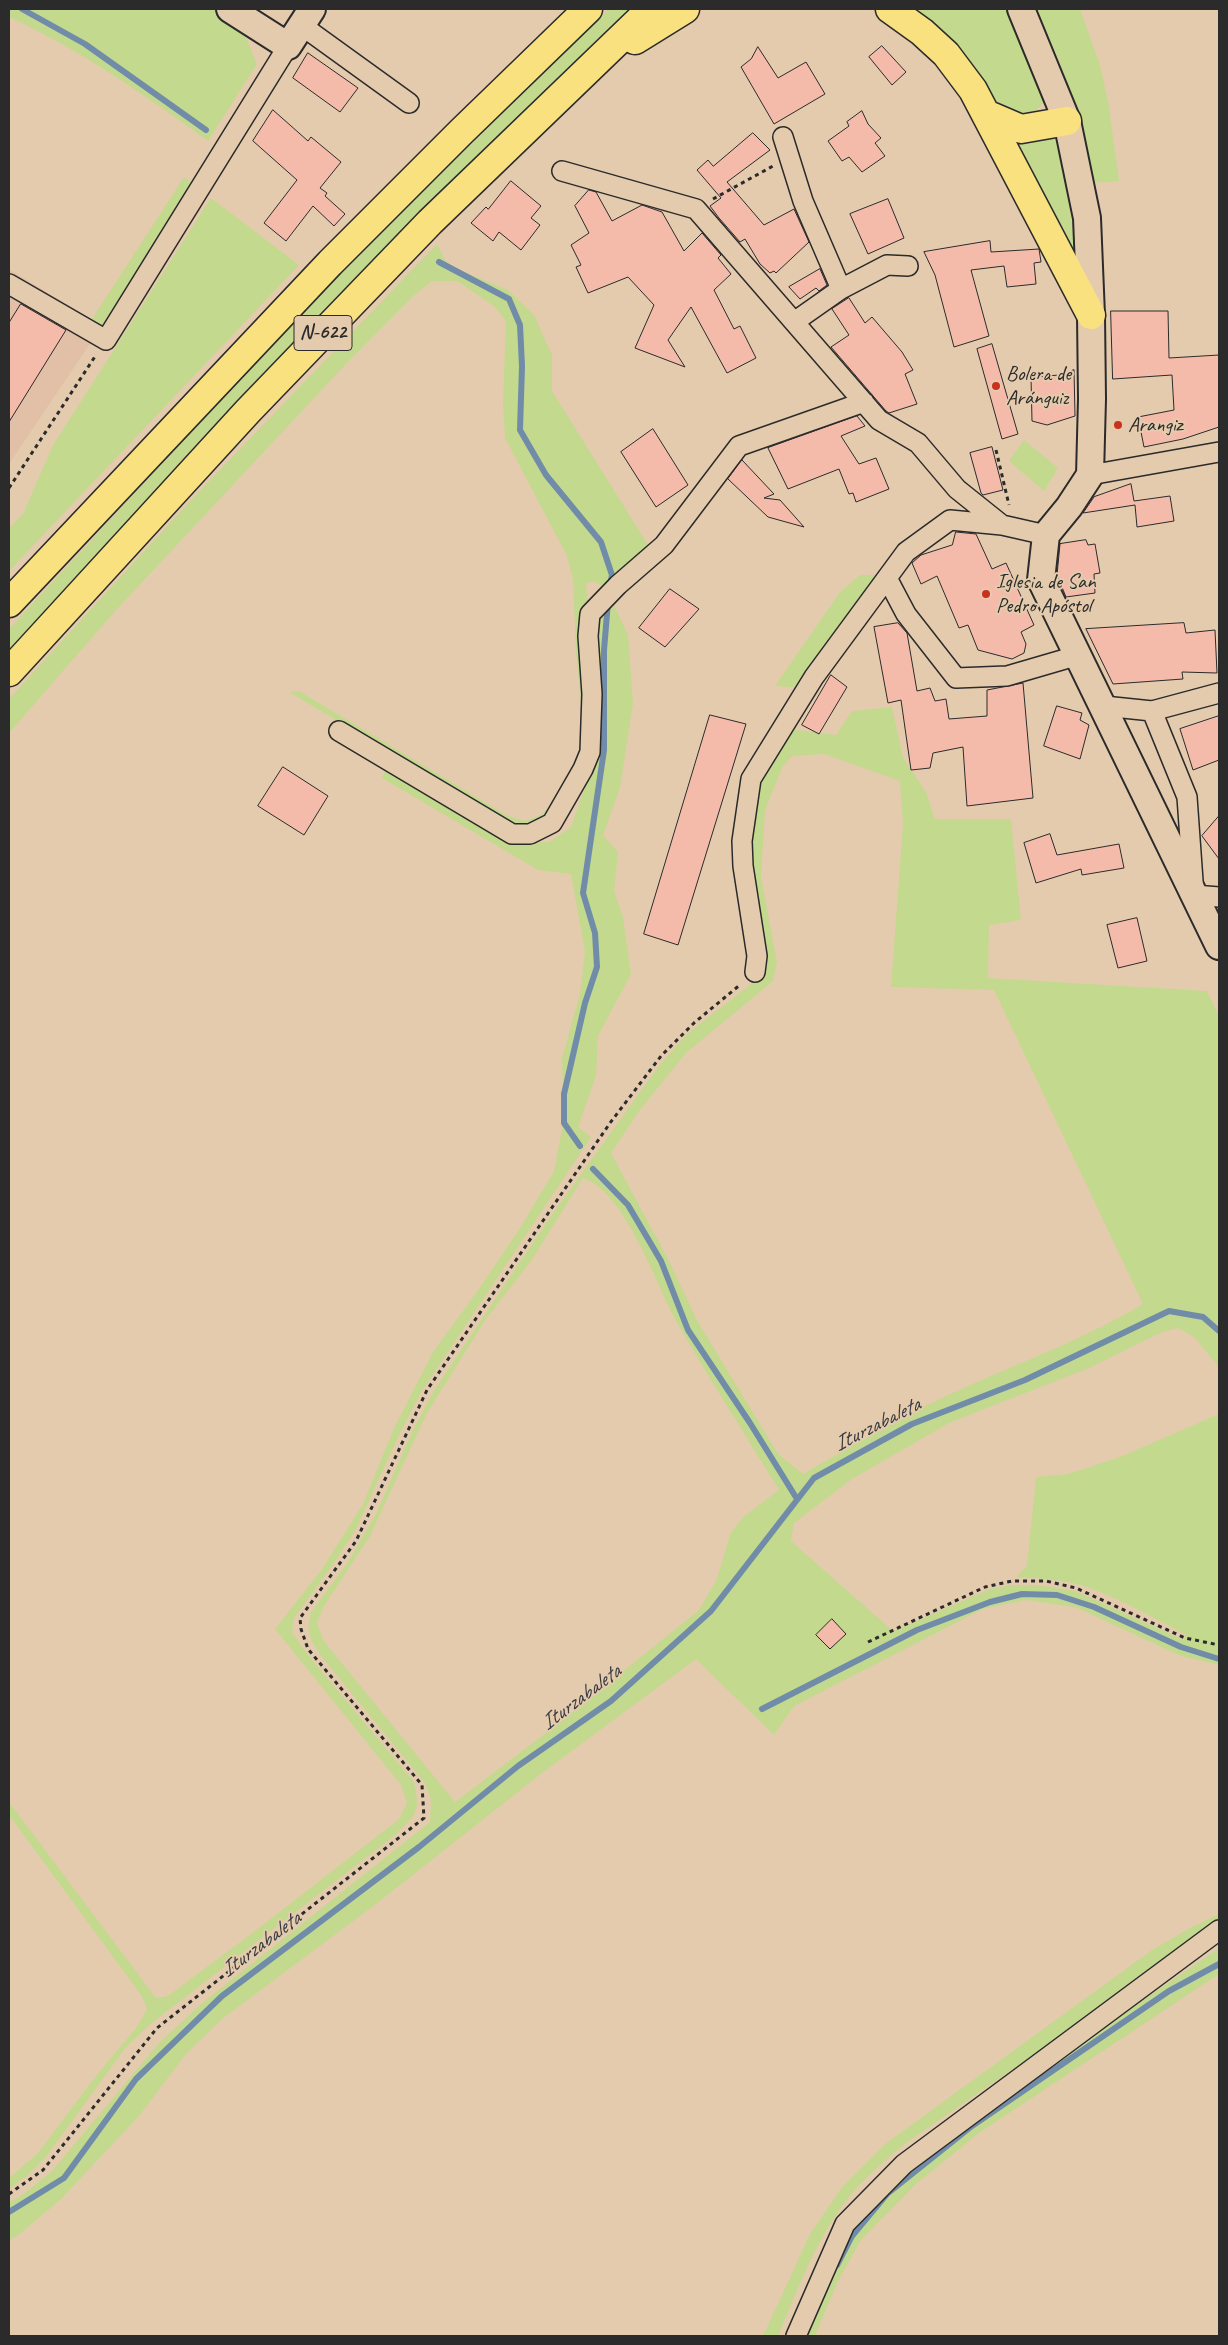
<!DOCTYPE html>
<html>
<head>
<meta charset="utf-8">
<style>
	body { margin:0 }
	#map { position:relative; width:1228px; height:2345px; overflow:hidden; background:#e5cbad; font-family:Caveat,sans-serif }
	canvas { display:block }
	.frame { position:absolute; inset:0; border:10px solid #2b2b2b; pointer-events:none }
</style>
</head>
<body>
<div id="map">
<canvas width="1228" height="2345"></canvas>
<div class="frame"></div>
</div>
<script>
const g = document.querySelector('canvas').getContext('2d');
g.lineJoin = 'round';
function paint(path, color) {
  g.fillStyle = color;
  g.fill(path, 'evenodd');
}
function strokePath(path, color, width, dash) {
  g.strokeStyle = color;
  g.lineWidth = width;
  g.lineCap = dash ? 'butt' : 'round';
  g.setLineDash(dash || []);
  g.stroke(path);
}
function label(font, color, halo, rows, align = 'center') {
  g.font = font + ' Caveat,sans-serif';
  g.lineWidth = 4;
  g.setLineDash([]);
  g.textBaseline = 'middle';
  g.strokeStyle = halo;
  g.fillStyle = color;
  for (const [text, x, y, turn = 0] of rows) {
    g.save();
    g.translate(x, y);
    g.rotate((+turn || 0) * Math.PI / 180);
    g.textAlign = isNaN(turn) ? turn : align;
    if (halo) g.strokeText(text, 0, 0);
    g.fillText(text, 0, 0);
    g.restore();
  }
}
const built = new Path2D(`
	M9,269L102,326L9,464Z`);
const green = new Path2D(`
	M9,9H218L244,33L257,64L208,141C145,95 80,50 9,17Z
	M609,9H631L434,199L308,326L9,650V629L297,318L421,192Z
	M901,9H1009L1048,98C1032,117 1022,118 1000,108Z
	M1036,9H1080L1100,65L1108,101L1119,181L1092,183L1083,129L1059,60Z
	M1058,132L1076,250L1067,252L1006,134Z
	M184,177L192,183L102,326L92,319Z
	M211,198L299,265L9,571V528L23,514L53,445Z
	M437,244L450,269L467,273L508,290L534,315L552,355V391L648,545L605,587L593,581L586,584L588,603L583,632L585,751L544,823L520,829L289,692L299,691L506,815L524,821L541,815L558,797L578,756L583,725L576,653L573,580L567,556L505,438L503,402L506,321L494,306L457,281H432L412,297L345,365L117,609L9,733V699L190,501Z
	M1024,440L1058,468L1044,491L1009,461Z
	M860,575H880L806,688L775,686L840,592Z
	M612,601L628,635L633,703L620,788L603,835L618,852L614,891L623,917L631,974L598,1036L596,1076L578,1127L591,1137L422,1391L401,1431L356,1529L332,1566L294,1618L292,1632L308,1655L414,1782C421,1814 416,1814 393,1837L153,2022L126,2047L46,2157L27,2176L9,2189V2178L37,2154L95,2077L136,2028L147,2009L141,1995L9,1815V1802L156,1998L168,1996L259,1928L399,1819L407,1803L401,1785L275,1629L322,1569L363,1504L394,1428L433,1352L476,1293L520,1228L554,1171L564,1119L562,1058L580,994L585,952L571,874L538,870L382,778L388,764L528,843L549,842L571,827L597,752L596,616Z
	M892,707L903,758L926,792L935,819H1011L1021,920L989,925L988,978L1207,991L1219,1016V1367L1194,1337L1178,1328L1160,1333L1089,1368L949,1423L852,1479L794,1523L791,1541L893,1631L990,1589L1010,1585H1037L1075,1591L1184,1640L1185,1634C1153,1618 1107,1591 1073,1583C1054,1579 1035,1578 1016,1577L1027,1566L1036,1477L1068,1474L1120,1457L1219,1414V1665L1181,1656L1075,1607L1026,1600L983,1609L794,1706L774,1735L696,1659L542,1773L376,1904L222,2019L186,2054L139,2116L60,2200L17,2236L9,2240V2202L21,2196L52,2171L159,2043L201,2004L430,1822L431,1800L425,1783L321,1656L311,1640L308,1627L311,1612L348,1562L376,1514L412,1432L433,1392L546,1223L658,1067L687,1034L760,977L746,864L759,773L790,729L836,735L852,711ZM824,754L900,781L903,824L891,987L994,990L1143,1304C1088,1337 1027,1360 968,1386C911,1411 857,1443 803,1474L778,1454L698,1322L668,1259L611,1153L639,1111L686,1053L773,981L777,962L761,877L765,810L783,766L792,756ZM583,1178C627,1193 657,1289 680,1328C712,1383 746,1436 779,1490L743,1517L730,1534L717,1579L699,1610L559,1723L455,1802L323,1640L317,1623L324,1606L370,1536L427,1413L486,1319L531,1261Z
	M1219,1914V1926L902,2146C879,2166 855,2186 838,2212C812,2250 796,2294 778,2336H763L810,2234L842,2187L885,2144L1152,1950L1192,1927Z
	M1219,1948V1974L979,2133L916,2184L861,2240L838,2281L815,2336H799L837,2251L864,2212L898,2177L1088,2038Z`);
const stream = new Path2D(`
	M22,9L85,44L206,130
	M439,262L509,299L520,325L522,366L520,430L546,475L601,542L612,575L610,585
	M580,1146L564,1123V1094L585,1003L597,967L595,933L583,893L604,750V650L608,602
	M593,1169L628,1205L661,1261L688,1330L750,1423L797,1499
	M762,1709L917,1630L990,1602L1022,1594L1057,1595L1094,1607L1181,1647L1219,1659
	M9,2212L64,2178L136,2079L222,1996L419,1847L518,1766L611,1701L711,1611L814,1478L912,1424L1025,1380L1169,1311L1203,1317L1219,1331
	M837,2265L852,2236L887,2194L972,2126L1169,1991L1219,1964`);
const building = new Path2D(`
	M882,46L906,72L892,85L869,57Z
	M758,47L778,78L806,62L825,94L774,124L741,67L751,59Z
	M308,53L358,88L340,112L293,78Z
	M273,110L308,141L311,137L341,162L320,188L327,193L325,196L345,214L334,226L313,206L286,241L264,223L297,180L253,141Z
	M862,111L868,124L881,138L875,143L885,156L862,172L849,157L842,161L828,141L849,126L847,122Z
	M753,133L770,150L727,182L764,225L794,209L809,242L776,273L774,271L770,273L760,264L745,239L740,242L719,218L710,206L721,198L697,170L708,160L713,166Z
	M511,181L541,206L531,218L540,225L521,250L499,232L493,241L471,223L486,207L488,209Z
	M589,190L596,192L612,221L642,205L662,212L684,251L702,233L721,255L718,258L731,274L714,290L734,329L740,326L756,358L727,373L691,307L668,340L685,367L635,348L654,305L628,277L588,293L576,267L581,265L571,245L589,233L575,206Z
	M888,199L904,238L868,254L850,214Z
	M990,241L991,252L1039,249L1041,262L1034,263L1036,284L1007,287L1004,266L971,270L989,336L954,347L935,275L924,252Z
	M820,269L827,285L819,291L816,288L800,299L789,287Z
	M849,298L865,323L872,317L902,352L913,370L905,374L917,404L889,413L886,411L831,347L849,335L832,309Z
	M21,304L66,330L9,422V323Z
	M1111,311H1168L1169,358L1219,355V427L1183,439L1144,447L1138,417L1174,410L1172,375L1113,379Z
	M992,344L1018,434L1002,439L977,349Z
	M1074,370L1075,416L1047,425L1032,421L1031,377L1060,375Z
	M857,416L865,426L841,436L859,464L876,458L889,489L856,502L853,493L849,494L839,469L788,489L768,448Z
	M653,429L688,485L656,507L621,452Z
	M992,447L1003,490L983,495L981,493L970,453Z
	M742,460L774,494L764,498L780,500L804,527L768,517L728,479Z
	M1131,484L1134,501L1170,496L1174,521L1137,527L1135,505L1083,513L1094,497Z
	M956,532L976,534L992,569L1006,563L1034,625L1021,632L1026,644L1024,653L1012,659L978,650L968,625L959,628L937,576L921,584L912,563L921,555L952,545Z
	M1086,540L1088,545L1095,544L1100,573L1094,574L1095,593L1066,597L1057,575L1060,544Z
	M670,589L699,609L665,647L639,628Z
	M898,623L907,633L917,691L930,688L935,701L946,699L949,719L987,716V690L1023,683L1033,798L967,806L963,747L933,753L930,768L911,770L901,700L888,703L874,627Z
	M1184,623L1186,633L1215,630L1217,673L1182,672L1183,679L1113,684L1086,629Z
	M831,675L847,687L819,734L802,725Z
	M1057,706L1082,713L1080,720L1089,725L1080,759L1044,746Z
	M710,715L746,724L678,945L644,934Z
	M1219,716V760L1193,770L1180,729Z
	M283,767L328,796L304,835L258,806Z
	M1219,816V859L1202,836Z
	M1050,834L1057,855L1119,844L1124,868L1082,875L1081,869L1036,883L1024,843Z
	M1137,918L1147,961L1118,968L1107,925Z
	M832,1619L846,1634L830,1649L816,1635Z`);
const path = new Path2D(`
	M713,199L773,166
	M996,450L1009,505
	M9,488L96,355
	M868,1642L985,1587L1012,1581H1046L1076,1588L1185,1638L1219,1645
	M9,2194L43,2170L157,2028L424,1818L422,1785L308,1649L301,1629L300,1618L356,1541L427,1390L610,1123L661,1056L694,1023L741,984`);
const street = new Path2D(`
	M301,25L409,103
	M783,137L803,201L841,289
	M562,171L696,209L879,420L918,443L957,489L1002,525
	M9,284L106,340L288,46
	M794,322L841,289L887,265L908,266
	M1090,475L1219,452
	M887,578L906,614L956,678L1007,676L1079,655
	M1104,706L1152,711L1187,797L1194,895L1219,897
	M1152,711L1219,693
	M339,731L512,834H530L552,823L583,769L590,752L592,694L588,636L590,614L618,585L664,545L739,446L864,402
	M755,972L757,956L743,866L742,841L751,779L814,677L906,552L950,520L1002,525L1046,535
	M796,2336L845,2224L904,2164L1219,1930`);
const secondary = new Path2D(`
	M230,9L288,46L312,9
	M1021,9L1067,121L1087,218L1091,315L1092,399L1090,475L1069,507L1046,535L1041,580L1219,946`);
const highway = new Path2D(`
	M890,9L922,32L946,54L973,90L1091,315
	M635,40L685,9
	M986,114L1021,129L1067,121
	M9,603L330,263L461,132L588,9
	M9,672L248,411L430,222L651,9`);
const markers = [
	[996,386,5,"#c8321e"],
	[1118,425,5,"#c8321e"],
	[986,594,5,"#c8321e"]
];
const shields = [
	[323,333,58]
];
const shieldNames = [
	["N-622",323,333]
];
const poiNames = [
	["Bolera de",1006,374],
	["Aránguiz",1006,398],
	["Arangiz",1128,425],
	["Iglesia de San",996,582],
	["Pedro Apóstol",996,606]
];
const waterNames = [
	["Iturzabaleta",877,1425,-27],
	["Iturzabaleta",581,1698,-37],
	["Iturzabaleta",261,1945,-37]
];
paint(built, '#e2c0a7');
paint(green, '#c3d98e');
strokePath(stream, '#718ca8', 6);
paint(building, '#f4bbaa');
strokePath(building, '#2b2b2b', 1);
strokePath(street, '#2b2b2b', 22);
strokePath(secondary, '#2b2b2b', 30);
strokePath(highway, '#2b2b2b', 31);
strokePath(path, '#2b2b2b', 3, [4, 4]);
strokePath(street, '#e5cbad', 19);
strokePath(secondary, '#e5cbad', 26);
strokePath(highway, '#fae180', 28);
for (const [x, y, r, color] of markers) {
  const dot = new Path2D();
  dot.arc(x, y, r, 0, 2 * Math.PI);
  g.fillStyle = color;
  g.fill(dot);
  strokePath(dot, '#e5cbad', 2);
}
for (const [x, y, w] of shields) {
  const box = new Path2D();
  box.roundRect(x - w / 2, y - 17.5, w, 35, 4);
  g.fillStyle = '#e5cbad';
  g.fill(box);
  strokePath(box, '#2b2b2b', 1);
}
label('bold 20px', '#2b2b2b', null, shieldNames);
label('21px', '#2b2b2b', '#e5cbad', poiNames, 'left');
label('italic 22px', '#373b40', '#e5cbad', waterNames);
</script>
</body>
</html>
